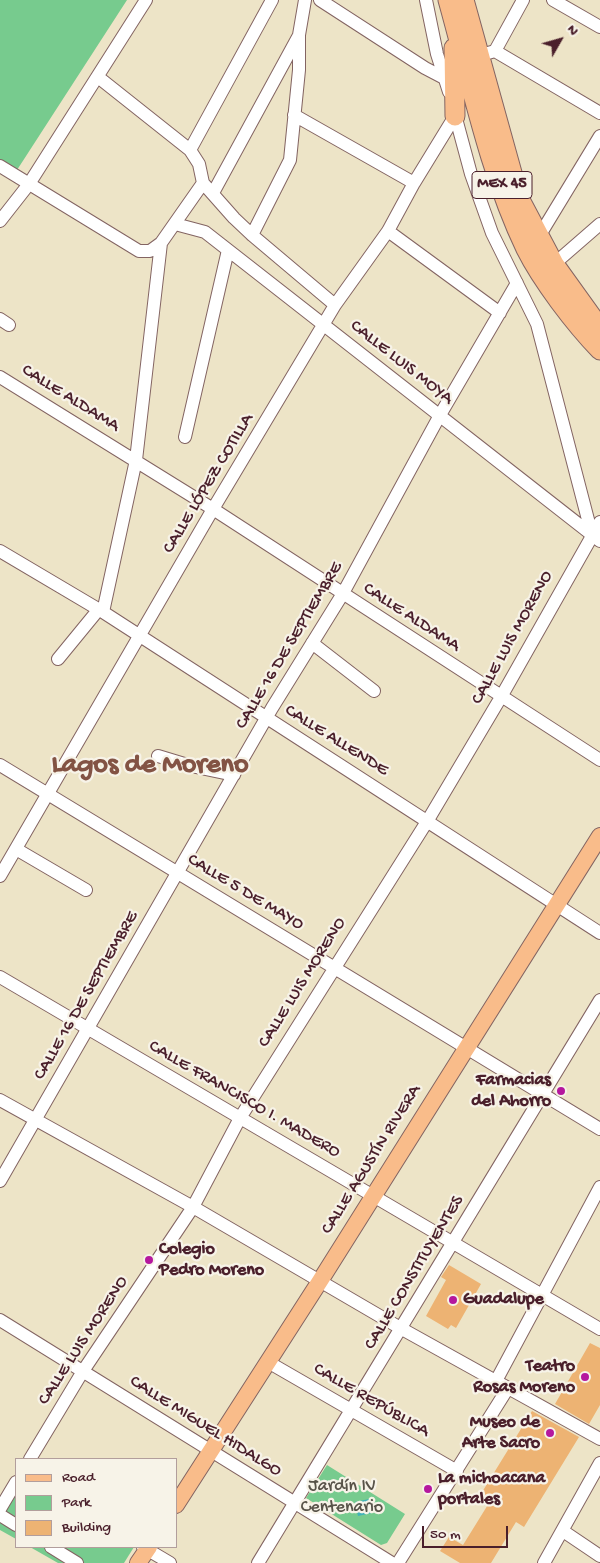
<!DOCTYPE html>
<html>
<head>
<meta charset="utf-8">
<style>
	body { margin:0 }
	#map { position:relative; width:600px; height:1563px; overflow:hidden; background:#ede4c7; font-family:"Gochi Hand",sans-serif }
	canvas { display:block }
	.legend { position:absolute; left:15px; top:1458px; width:162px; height:90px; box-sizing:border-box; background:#f7f3e8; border:1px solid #b29e9c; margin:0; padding:6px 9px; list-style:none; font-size:15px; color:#4a1f2b }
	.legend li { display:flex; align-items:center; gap:10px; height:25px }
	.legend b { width:25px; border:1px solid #b29e9c }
	.north { position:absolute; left:535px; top:15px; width:50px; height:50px; -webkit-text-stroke:4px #f7f3e8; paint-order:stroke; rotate:52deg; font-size:14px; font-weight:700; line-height:20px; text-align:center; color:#4a1f2b }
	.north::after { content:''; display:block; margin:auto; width:18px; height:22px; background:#4a1f2b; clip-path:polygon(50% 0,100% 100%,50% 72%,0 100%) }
	.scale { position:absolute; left:422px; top:1526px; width:86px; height:22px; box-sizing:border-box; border:2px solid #4a1f2b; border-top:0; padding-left:6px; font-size:15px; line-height:18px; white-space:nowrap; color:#4a1f2b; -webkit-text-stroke:4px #f7f3e8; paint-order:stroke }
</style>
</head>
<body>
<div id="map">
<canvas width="600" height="1563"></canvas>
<ul class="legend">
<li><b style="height:6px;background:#f9bc8a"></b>Road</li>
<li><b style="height:14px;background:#77cb8e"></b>Park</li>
<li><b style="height:14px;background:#edb373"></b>Building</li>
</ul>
<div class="north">N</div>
<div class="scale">50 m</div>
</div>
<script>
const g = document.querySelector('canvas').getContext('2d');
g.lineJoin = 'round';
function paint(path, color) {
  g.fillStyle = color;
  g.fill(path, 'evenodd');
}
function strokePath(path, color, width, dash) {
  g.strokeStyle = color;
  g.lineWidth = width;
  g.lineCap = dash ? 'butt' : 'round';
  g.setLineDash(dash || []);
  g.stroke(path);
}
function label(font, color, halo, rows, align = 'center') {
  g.font = font + ' "Gochi Hand",sans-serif';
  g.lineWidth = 4.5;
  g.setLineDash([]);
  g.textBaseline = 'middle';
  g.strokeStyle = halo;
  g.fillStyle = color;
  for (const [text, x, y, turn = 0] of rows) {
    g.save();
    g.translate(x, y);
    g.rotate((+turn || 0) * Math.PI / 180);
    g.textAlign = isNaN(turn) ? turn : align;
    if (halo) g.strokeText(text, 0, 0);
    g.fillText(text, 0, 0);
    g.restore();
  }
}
const green = new Path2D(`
	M0,0H127L17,170L0,159Z
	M327,1465L405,1514L387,1543L381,1545L306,1498Z
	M16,1489V1539L0,1530V1517Z
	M30,1547H134L124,1563H58Z`);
const water = new Path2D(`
	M369,1499L372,1513L358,1516L355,1502Z`);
const building = new Path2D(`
	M449,1265L481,1284L456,1328L451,1325L448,1329L426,1316L446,1280L441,1277Z
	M590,1343L600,1348V1405L589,1424L555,1404Z
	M532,1411L579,1437L524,1527L516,1522L491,1563H460L440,1551L449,1537L463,1545L489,1503L479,1497Z`);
const minor = new Path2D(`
	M320,0L425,68L446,79
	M426,0L437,54L449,92
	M553,0L600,27
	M495,51L600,113
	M488,53L495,51L523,0
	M98,77L190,150L199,164L203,183L234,218L252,235L335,305
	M454,111L471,174L492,233L537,324L592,535
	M294,115L414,183
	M190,150L272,0
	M0,166L139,251H150L161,243
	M213,193L298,37
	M0,221L29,184L146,0
	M175,224L205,232L600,541
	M388,231L500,313
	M252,235L290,160L299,70V35L305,0
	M538,238L600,136
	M554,264L600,224
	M0,319L9,325
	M0,377L213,509L600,760
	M185,437L228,250
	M0,551L103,612L600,933
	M103,612L136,460L161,243L203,183
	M312,643L374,691
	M58,659L99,609
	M158,756L191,766L234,775
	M0,765L600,1129
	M16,849L86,890
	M0,876L213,509L335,305L388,231L414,183L455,116
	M0,977L600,1329
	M0,1100L193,1207L402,1329L600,1439
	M0,1181L272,708L342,595L440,415L517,283
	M0,1320L392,1563
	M268,1362L457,1471
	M496,1381L600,1187
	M30,1459L83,1371L193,1207L240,1118L428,820L501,697L600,522
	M0,1509L16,1482
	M0,1515L16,1525
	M563,1531L600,1556
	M51,1547L77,1563
	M143,1547L170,1563
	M258,1563L600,1000
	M398,1563L508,1388
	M544,1563L600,1463`);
const major = new Path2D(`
	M176,1505L320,1281L600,836
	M138,1563L149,1547`);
const highway = new Path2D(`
	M448,0C471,82 489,172 526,249C542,281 575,324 600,350
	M464,0L519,198L554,264L600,328
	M454,48L455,116`);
const markers = [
	[561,1091,5,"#b5179e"],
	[149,1260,5,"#b5179e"],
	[453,1300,5,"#b5179e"],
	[585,1377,5,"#b5179e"],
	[550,1433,5,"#b5179e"],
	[428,1489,5,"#b5179e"]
];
const shields = [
	[502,185,60]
];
const shieldNames = [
	["MEX 45",502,185]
];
const streetNames = [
	["CALLE LUIS MOYA",401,363,38],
	["CALLE ALDAMA",70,399,32],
	["CALLE LÓPEZ COTILLA",209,484,-59],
	["CALLE ALDAMA",411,618,33],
	["CALLE LUIS MORENO",513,638,-61],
	["CALLE 16 DE SEPTIEMBRE",290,646,-59],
	["CALLE ALLENDE",336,741,32],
	["CALLE 5 DE MAYO",245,893,31],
	["CALLE LUIS MORENO",303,983,-58],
	["CALLE 16 DE SEPTIEMBRE",87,996,-60],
	["CALLE FRANCISCO I. MADERO",244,1100,30],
	["CALLE AGUSTÍN RIVERA",372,1160,-58],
	["CALLE CONSTITUYENTES",415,1273,-59],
	["CALLE LUIS MORENO",84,1341,-57],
	["CALLE REPÚBLICA",371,1401,30],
	["CALLE MIGUEL HIDALGO",205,1427,32]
];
const poiNames = [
	["Farmacias",551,1081],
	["del Ahorro",551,1102],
	["Colegio",159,1250,"left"],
	["Pedro Moreno",159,1271,"left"],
	["Guadalupe",463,1300,"left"],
	["Teatro",575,1367],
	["Rosas Moreno",575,1388],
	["Museo de",540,1423],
	["Arte Sacro",540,1444],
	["La michoacana",438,1479,"left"],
	["portales",438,1500,"left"]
];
const parkNames = [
	["Jardín IV",342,1487],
	["Centenario",342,1508]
];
const townNames = [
	["Lagos de Moreno",150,767]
];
paint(green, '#77cb8e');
paint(water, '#42b2ba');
paint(building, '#edb373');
strokePath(minor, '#836462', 14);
strokePath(major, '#836462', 18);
strokePath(highway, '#836462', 21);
strokePath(minor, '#fff', 12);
strokePath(major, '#f9bc8a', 16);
strokePath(highway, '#f9bc8a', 19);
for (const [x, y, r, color] of markers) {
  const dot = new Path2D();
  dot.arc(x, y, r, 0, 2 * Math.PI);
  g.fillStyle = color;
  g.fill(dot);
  strokePath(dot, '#f7f3e8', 2);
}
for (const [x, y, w] of shields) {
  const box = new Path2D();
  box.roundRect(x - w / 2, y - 13.5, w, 27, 4);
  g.fillStyle = '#f7f3e8';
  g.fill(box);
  strokePath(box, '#4a1f2b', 1);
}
label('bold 16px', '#4a1f2b', null, shieldNames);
label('18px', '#4a1f2b', '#f7f3e8', streetNames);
label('bold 18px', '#4a1f2b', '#f7f3e8', poiNames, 'right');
label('18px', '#585349', '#f7f3e8', parkNames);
label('bold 28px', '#835344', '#f7f3e8', townNames);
</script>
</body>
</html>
